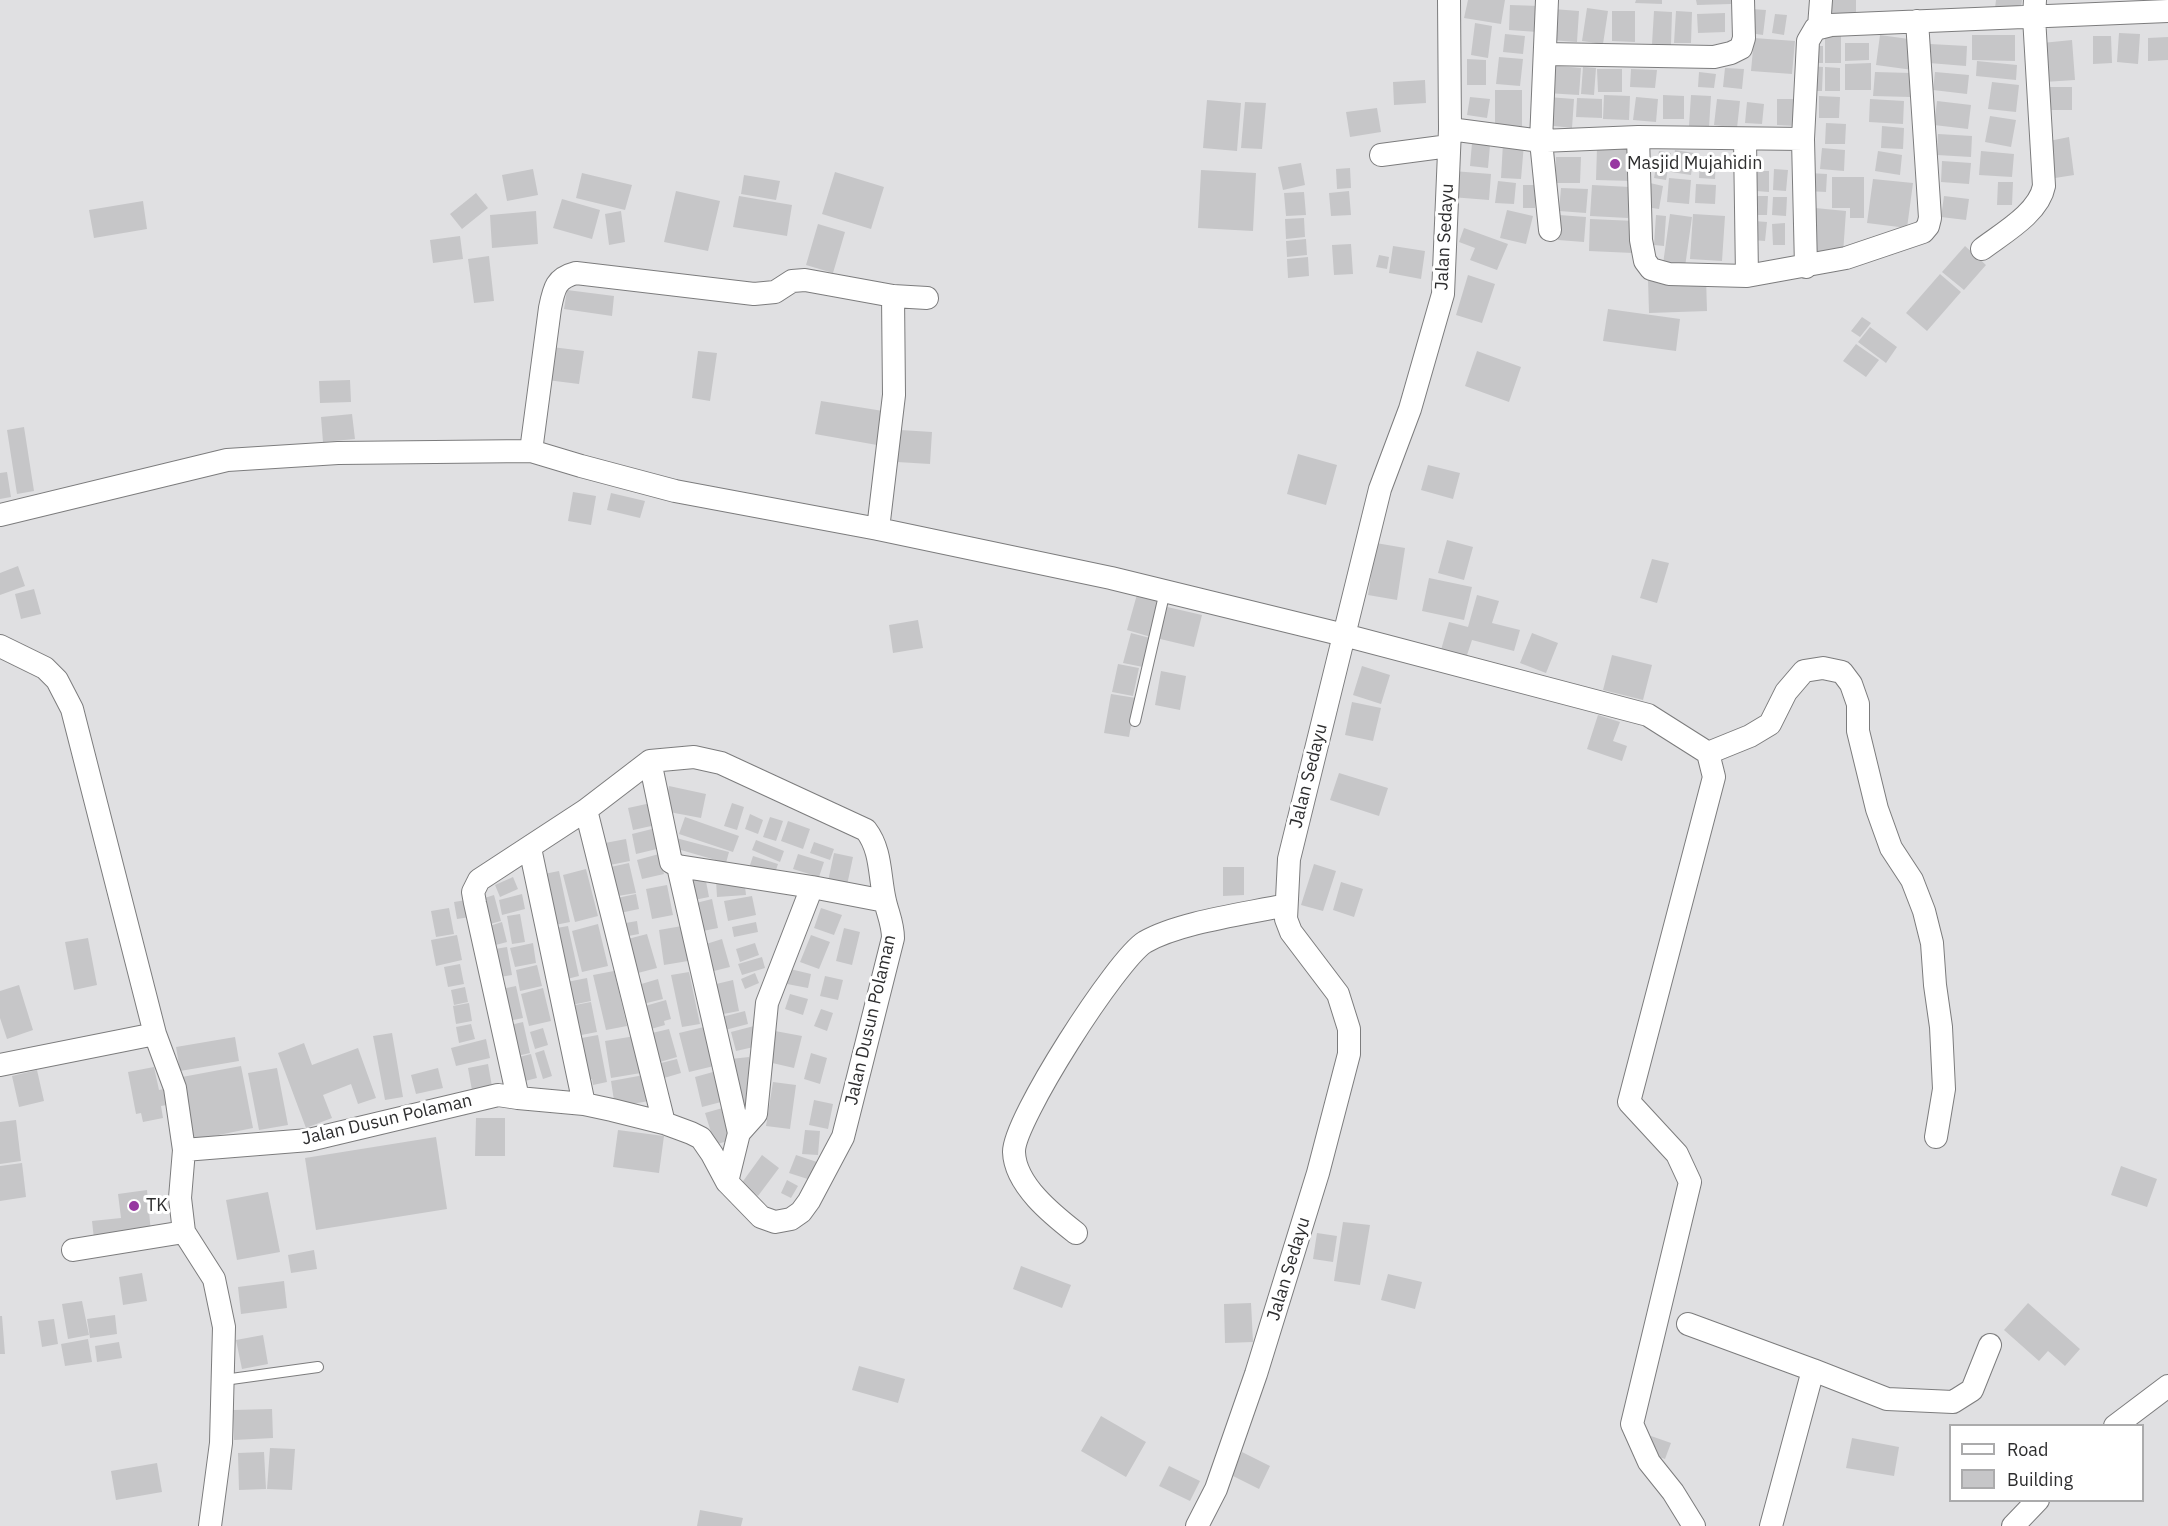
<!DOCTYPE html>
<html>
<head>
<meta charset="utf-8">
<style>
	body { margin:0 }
	#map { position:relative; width:2168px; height:1526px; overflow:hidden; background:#e0e0e2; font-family:"IBM Plex Sans",sans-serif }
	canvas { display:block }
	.legend { position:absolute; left:1949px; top:1424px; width:195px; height:78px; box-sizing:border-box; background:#fff; border:2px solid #ababac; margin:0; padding:8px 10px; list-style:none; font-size:18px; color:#2e2e2f }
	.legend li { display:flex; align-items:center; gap:12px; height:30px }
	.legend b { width:30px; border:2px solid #ababac }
</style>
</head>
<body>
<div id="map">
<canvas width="2168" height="1526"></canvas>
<ul class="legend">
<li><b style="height:8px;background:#fff"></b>Road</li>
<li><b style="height:16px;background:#c6c6c8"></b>Building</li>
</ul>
</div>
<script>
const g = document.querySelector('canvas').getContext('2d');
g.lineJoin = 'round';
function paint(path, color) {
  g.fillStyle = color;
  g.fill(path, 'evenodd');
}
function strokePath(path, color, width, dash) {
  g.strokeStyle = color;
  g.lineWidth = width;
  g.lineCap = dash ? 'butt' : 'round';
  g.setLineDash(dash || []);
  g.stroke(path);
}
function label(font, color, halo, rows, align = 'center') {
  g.font = font + ' "IBM Plex Sans",sans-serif';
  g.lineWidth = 6;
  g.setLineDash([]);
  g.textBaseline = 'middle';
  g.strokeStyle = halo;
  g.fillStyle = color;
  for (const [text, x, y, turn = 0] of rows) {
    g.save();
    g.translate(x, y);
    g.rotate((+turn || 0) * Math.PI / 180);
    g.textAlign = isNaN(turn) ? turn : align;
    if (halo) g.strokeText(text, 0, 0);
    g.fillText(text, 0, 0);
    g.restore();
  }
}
const building = new Path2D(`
	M1468,0H1505L1501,24L1464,18Z
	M1636,0H1662V4L1635,3Z
	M1696,0H1731V4L1697,5Z
	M1825,0H1856V14L1825,15Z
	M1996,0H2022L2021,9L1995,8Z
	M1510,5L1540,6L1538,32L1509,30Z
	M1587,8L1608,11L1603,44L1582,41Z
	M1553,9L1579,11L1577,42L1550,40Z
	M1752,9L1766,10L1763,35L1749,33Z
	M1612,11H1635V42L1612,41Z
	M1654,11L1672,12L1671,45L1652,44Z
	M1676,11L1692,12L1691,43H1674Z
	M1725,13V32L1698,33L1697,14Z
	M1775,14L1787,15L1784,35L1772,33Z
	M1475,23L1492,26L1488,58L1471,55Z
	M2119,33L2140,34L2138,64L2117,62Z
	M1505,34L1525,36L1523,54L1503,52Z
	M1825,35H1841V63H1825Z
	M1880,35L1916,40L1913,70L1876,65Z
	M1972,35H2015V61L1972,60Z
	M2093,36H2111L2112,63L2093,64Z
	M2168,37V60L2148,61V38Z
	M1754,38L1795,41L1792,74L1751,71Z
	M2072,40L2075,80L2044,82L2042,43Z
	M1845,43H1869V60L1845,61Z
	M1930,44L1967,46L1966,66L1929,63Z
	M1810,46H1823V63H1810Z
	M1499,57L1523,59L1520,86L1496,84Z
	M1467,59L1486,60V85H1467Z
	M1977,61L2017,65L2016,80L1976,76Z
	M1871,63V90H1845V64Z
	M1548,65L1581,68L1579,95L1546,93Z
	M1809,66L1823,67L1822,91H1809Z
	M1583,67L1596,68L1594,95L1581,94Z
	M1825,67L1840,68V91H1825Z
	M1725,68L1744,69L1742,89L1723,87Z
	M1597,69H1622V92H1598Z
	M1631,69L1657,70L1655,88L1630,87Z
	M1699,72L1716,74L1714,88L1698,87Z
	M1875,72L1911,73L1910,97L1873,96Z
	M1935,72L1969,75L1967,94L1933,90Z
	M1425,80L1426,103L1394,105L1393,82Z
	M1992,82L2019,85L2016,112L1988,109Z
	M2050,87H2072V110H2050Z
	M1495,90H1522V127H1495Z
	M1604,95L1630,96L1629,120L1603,119Z
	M1663,95L1684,96V119H1663Z
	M1691,95L1711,96L1709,127L1689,126Z
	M1819,96L1840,97L1839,118H1819Z
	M1470,97L1490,99L1487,118L1467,115Z
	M1548,97L1574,99L1572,128L1545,125Z
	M1636,97L1658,99L1656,122L1633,120Z
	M1577,98L1602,99V118L1576,117Z
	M1717,99L1740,101L1737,128L1714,125Z
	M1777,99H1795V126L1777,125Z
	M1870,99L1904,101L1903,124L1869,122Z
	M1207,100L1241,103L1237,151L1203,148Z
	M1937,101L1971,105L1968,129L1934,125Z
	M1245,102L1266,103L1262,149L1241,148Z
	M1747,102L1764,104L1762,124L1745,123Z
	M1377,108L1381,132L1350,137L1346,112Z
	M1990,116L2016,120L2011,147L1985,142Z
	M1826,123L1846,124L1845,144H1825Z
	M1882,126L1904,128L1903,149L1881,148Z
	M1938,134L1972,136L1971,157L1937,155Z
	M2069,137L2074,175L2055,178L2049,141Z
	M1472,143L1490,145L1488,168L1470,166Z
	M1503,143L1524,144L1521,179L1501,178Z
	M1597,147L1634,148L1633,181L1596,180Z
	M1822,148L1845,150L1844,171L1820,169Z
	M1675,150L1694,153L1691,175L1671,172Z
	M1659,151L1671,153L1666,180L1654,178Z
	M1878,151L1902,155L1900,175L1875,171Z
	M1981,151L2014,154L2012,177L1979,175Z
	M1556,157H1581L1580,183H1555Z
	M1700,159L1716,160L1715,179L1699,178Z
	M1942,161L1971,163L1969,184L1941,182Z
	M1301,163L1305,185L1283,190L1278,167Z
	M1350,168L1351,188L1337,189L1336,169Z
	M533,169L538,195L507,201L502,175Z
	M1774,169L1788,170L1786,191L1773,190Z
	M1201,170L1256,173L1253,231L1198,228Z
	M1453,171L1491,174L1489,200L1451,197Z
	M1756,171H1769V192L1756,191Z
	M835,172L884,187L871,229L822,214Z
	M582,173L632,185L625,210L576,198Z
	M1808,173L1827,174L1826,192L1807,191Z
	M744,175L780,181L776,200L741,194Z
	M1832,177H1864V218H1850V208H1832Z
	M1669,178L1691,180L1689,204L1667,202Z
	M1873,179L1913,183L1907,228L1867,223Z
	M1498,181L1516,183L1514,204L1495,203Z
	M1998,182H2013L2012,205H1997Z
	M1650,183L1663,186L1659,209L1646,207Z
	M1696,184L1716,185L1715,204L1695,203Z
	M1523,185H1535V208H1523Z
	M1592,185L1630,187L1628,218L1590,216Z
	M1561,188L1588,189L1586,213L1559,211Z
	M676,191L720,201L708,251L664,242Z
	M1349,191L1351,215L1331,216L1329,193Z
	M1304,192L1306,215L1286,216L1284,193Z
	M476,193L488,208L462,229L450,214Z
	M739,196L792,205L787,236L733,227Z
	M1755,196H1768L1767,215H1755Z
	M1944,196L1969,199L1966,220L1941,217Z
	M1773,197H1787L1786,216L1772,215Z
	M562,199L600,210L592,239L553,228Z
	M143,201L147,229L94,238L89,210Z
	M1815,208L1846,211L1843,254L1811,251Z
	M1507,210L1533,216L1526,244L1500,238Z
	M536,211L538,244L492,248L490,215Z
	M621,211L625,242L609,245L605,214Z
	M1670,214L1692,217L1685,267L1663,264Z
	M1693,214L1725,216L1722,261L1690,259Z
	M1559,215L1586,217L1584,242L1558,240Z
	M1656,215L1666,216L1664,246L1654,245Z
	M1304,218L1305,237L1286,239L1285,219Z
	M1590,219L1635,221L1633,253L1589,251Z
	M1754,221L1767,222L1765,241L1752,240Z
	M1785,223V245H1773L1772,224Z
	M818,224L845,232L833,273L806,265Z
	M1464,228L1508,244L1497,270L1470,260L1475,248L1459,242Z
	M460,236L463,259L433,263L430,240Z
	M1306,239L1307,255L1287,257L1286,241Z
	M1351,244L1353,274L1334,275L1332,245Z
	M1393,246L1425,251L1421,279L1389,273Z
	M1965,246L1986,265L1964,290L1942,272Z
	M1379,255L1389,257L1387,269L1376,267Z
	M489,256L494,301L474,303L468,259Z
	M1308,257L1309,276L1288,278L1287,259Z
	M1940,274L1961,292L1927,331L1906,313Z
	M1468,275L1495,284L1482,323L1456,315Z
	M1706,277L1707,311L1649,313L1648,279Z
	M567,290L614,296L612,316L564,309Z
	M1608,309L1680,319L1676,351L1603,341Z
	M1862,317L1871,323L1860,337L1851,331Z
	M1870,327L1897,347L1886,363L1858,342Z
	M1856,344L1879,360L1866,377L1843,361Z
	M552,347L584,351L579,384L547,380Z
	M698,351L717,353L710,401L692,398Z
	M1477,351L1521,367L1509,402L1465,386Z
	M350,380L351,402L320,403L319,381Z
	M821,401L883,411L877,445L815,434Z
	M352,414L355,439L323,442L321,417Z
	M24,427L34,491L17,494L7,430Z
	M900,430L932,432L930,464L897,462Z
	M1298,454L1337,465L1326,505L1287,494Z
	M1428,465L1460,473L1453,499L1421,490Z
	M7,472L11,497L0,499V473Z
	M573,492L596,496L591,525L568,521Z
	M611,493L645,501L640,518L607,510Z
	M1447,540L1473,547L1464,580L1438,573Z
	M1376,543L1405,548L1397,600L1368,595Z
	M1652,559L1669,563L1657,603L1640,598Z
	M18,566L25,586L0,595V573Z
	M1429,578L1472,587L1464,620L1422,611Z
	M34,589L41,614L21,619L15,594Z
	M1138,591L1163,598L1151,637L1127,630Z
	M1477,595L1499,601L1492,623L1520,630L1514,651L1472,640L1466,658L1441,650L1449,622L1468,627Z
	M1163,606L1202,615L1194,647L1156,638Z
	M918,620L923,648L893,653L889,625Z
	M1131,633L1150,638L1143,667L1123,663Z
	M1532,633L1558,643L1546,673L1520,663Z
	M1612,655L1652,665L1643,700L1603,690Z
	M1118,664L1139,668L1133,696L1112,692Z
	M1362,666L1390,675L1381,704L1353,695Z
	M1161,671L1186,676L1180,710L1155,705Z
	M1111,694L1136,698L1129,737L1104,733Z
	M1352,702L1381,708L1373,741L1345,735Z
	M1598,715L1620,722L1613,741L1627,746L1622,761L1587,749Z
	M1339,773L1388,788L1379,816L1330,800Z
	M669,786L706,794L701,818L664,811Z
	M651,803L656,825L633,830L628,808Z
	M732,803L744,807L737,830L724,826Z
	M750,814L763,820L758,834L745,829Z
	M685,817L739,836L733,852L679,834Z
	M770,817L783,821L776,841L763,837Z
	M788,821L810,829L803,849L781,841Z
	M652,829L657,849L636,854L632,834Z
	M676,838L729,852L726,863L674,848Z
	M626,839L630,861L610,865L605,843Z
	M756,840L784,851L780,862L752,850Z
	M814,842L834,849L830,860L810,853Z
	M834,853L853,857L846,890L827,886Z
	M659,854L664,874L642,879L637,860Z
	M798,854L824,862L819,877L793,869Z
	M753,856L778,864L774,876L749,868Z
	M629,863L636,893L612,897L606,868Z
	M1314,864L1336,871L1323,911L1301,905Z
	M1223,867H1244V895L1223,896Z
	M586,869L598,916L575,922L563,875Z
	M559,871L570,922L550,926L539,875Z
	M704,871L709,897L694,900L689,874Z
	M513,877L518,889L500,897L495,885Z
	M744,878L746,895L717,897L716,881Z
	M1341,882L1363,889L1354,917L1333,910Z
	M667,885L673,915L652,919L646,889Z
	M522,894L525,909L502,915L499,900Z
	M636,894L639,909L620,913L617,898Z
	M494,895L501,921L483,926L475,901Z
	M752,896L756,915L728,921L724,901Z
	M712,899L718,928L703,931L696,903Z
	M466,900L470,917L457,919L454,902Z
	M449,908L454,934L436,937L431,911Z
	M821,908L842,915L834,935L814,928Z
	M520,914L525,942L512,944L507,916Z
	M637,921L639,934L623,937L620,924Z
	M502,922L507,942L488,947L483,928Z
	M756,922L758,932L734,937L732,927Z
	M598,924L608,966L582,972L572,931Z
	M568,926L579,976L563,980L551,929Z
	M682,926L688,961L664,965L659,930Z
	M844,928L860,932L852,965L836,961Z
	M647,934L657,968L634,974L624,940Z
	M457,935L462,960L436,966L431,940Z
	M811,935L830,942L819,969L800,962Z
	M88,938L97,985L74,990L65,942Z
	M722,939L730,967L710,972L703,945Z
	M533,943L536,963L515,967L510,948Z
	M755,943L759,955L740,962L736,949Z
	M507,947L512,975L494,978L489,950Z
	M762,957L765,968L742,975L738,964Z
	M460,964L464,984L448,987L444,967Z
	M537,965L542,986L520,991L516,970Z
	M790,969L811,974L808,988L787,984Z
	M614,971L627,1026L606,1030L593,975Z
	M689,972L700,1024L682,1027L671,975Z
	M755,973L759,983L745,989L741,979Z
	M825,976L843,980L838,1000L820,996Z
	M587,978L591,1001L567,1006L562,983Z
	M658,979L663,999L643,1004L638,985Z
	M733,980L739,1011L718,1015L712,985Z
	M19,985L33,1030L7,1039L0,1018V991Z
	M516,986L523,1018L504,1022L497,990Z
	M465,987L468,1002L454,1005L451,990Z
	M543,988L551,1021L529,1026L521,994Z
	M790,994L808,999L803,1015L785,1009Z
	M666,1000L671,1019L664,1021L665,1025L651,1029L645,1006Z
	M591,1002L597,1032L576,1036L570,1006Z
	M469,1003L472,1021L456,1024L453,1006Z
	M821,1009L833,1013L827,1031L814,1026Z
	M745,1011L748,1024L721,1031L718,1018Z
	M523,1022L530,1053L513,1057L506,1026Z
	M471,1024L475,1039L459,1043L456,1027Z
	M754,1026L758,1046L736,1051L731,1032Z
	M704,1027L714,1066L689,1072L679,1033Z
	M543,1028L548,1045L535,1049L530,1032Z
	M669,1029L677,1057L660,1062L652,1033Z
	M775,1031L802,1036L794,1068L768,1062Z
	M392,1033L403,1097L385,1100L373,1036Z
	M598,1035L607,1082L593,1085L592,1079L585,1080L576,1039Z
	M635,1036L641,1073L611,1078L605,1041Z
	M235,1037L239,1061L180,1071L176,1047Z
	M486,1039L490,1058L456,1066L451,1048Z
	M304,1043L312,1065L358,1048L376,1098L358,1104L351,1084L323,1095L332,1118L306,1128L278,1053Z
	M544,1050L552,1076L543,1079L535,1053Z
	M811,1053L827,1058L820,1084L804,1079Z
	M531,1054L537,1078L521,1082L515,1058Z
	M749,1057L754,1105L736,1107L731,1059Z
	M677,1059L681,1073L664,1078L661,1063Z
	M488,1064L493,1092L473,1096L468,1068Z
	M241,1066L253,1128L194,1140L182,1077Z
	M154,1067L159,1090L164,1089L167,1105L161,1106L163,1118L143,1122L141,1113L136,1114L128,1072Z
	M277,1068L288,1125L259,1130L248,1073Z
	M438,1068L443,1088L416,1094L411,1075Z
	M37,1070L44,1101L19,1107L12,1076Z
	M713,1072L721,1102L702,1107L695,1077Z
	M644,1075L649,1101L615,1107L611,1081Z
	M773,1082L796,1085L790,1129L766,1126Z
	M814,1100L833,1104L828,1129L809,1125Z
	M726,1107L736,1138L715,1145L705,1113Z
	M476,1118H505V1156H475Z
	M16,1120L21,1161L0,1164V1122Z
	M618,1130L664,1136L659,1173L613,1167Z
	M805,1130L820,1131L818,1155L802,1154Z
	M436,1137L447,1209L316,1230L305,1158Z
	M762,1155L779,1168L758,1196L741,1184Z
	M796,1155L823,1164L817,1182L789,1173Z
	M22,1163L26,1197L0,1201V1166Z
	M2121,1166L2157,1179L2147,1207L2111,1195Z
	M787,1180L798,1186L791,1198L781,1193Z
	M147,1190L151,1233L94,1239L92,1221L121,1218L118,1194Z
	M268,1192L280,1252L237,1260L226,1200Z
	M1343,1222L1370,1225L1360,1285L1334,1281Z
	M1317,1233L1337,1236L1333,1262L1313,1259Z
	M314,1250L317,1269L291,1273L288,1255Z
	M1021,1266L1071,1285L1062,1308L1013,1289Z
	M142,1273L147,1301L123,1305L119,1277Z
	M1388,1274L1422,1282L1415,1309L1381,1300Z
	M284,1281L287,1308L241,1314L238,1287Z
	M82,1301L89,1335L68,1339L62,1304Z
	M1251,1303L1253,1342L1225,1343L1224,1304Z
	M2028,1303L2080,1349L2065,1366L2048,1351L2039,1361L2004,1330Z
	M115,1315L117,1334L90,1338L87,1319Z
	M0,1316H2L5,1354H0Z
	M54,1319L58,1344L42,1347L38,1321Z
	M263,1335L268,1364L242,1369L236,1340Z
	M88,1339L92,1362L65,1366L61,1344Z
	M119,1342L122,1358L97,1362L95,1346Z
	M859,1366L905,1379L898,1403L852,1390Z
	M272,1409L273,1438L234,1440L233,1410Z
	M1101,1416L1146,1442L1126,1477L1081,1451Z
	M1651,1436L1671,1443L1665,1459L1645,1452Z
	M1852,1438L1899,1447L1894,1476L1846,1468Z
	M270,1448L295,1449L292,1490L267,1489Z
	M264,1452L266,1489L239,1490L238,1453Z
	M1242,1452L1270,1466L1259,1489L1231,1475Z
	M157,1463L162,1492L116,1500L111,1471Z
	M1169,1466L1200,1481L1190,1501L1159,1486Z
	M700,1510L743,1518L741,1526H697Z`);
const service = new Path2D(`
	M1135,721L1165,591
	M224,1380L318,1367`);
const minor = new Path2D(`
	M1547,0L1541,141L1550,230
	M1819,27L1821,0
	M1545,54L1714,57L1731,53L1741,48L1744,38L1743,0
	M1450,129L1541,141L1638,137L1803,139
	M1638,137L1641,240L1645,261L1651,269L1669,274L1747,276L1846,258L1923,232L1928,226L1930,218L1917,21
	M1745,140L1747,276
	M1381,155L1449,146
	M1982,249C2003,233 2039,213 2044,186L2034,17L2035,0
	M1806,267L1803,139L1808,41L1815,29L1831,25L2168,11
	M531,451L550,308C554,288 556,278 576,273L754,294L775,292L792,281L805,280L893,296L927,298
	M0,515L227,460L338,453L531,451L581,466L675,491L878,529L1111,578L1344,635L1648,715L1708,753L1714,777L1629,1102L1677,1154L1690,1182L1632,1424L1649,1462L1673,1492L1694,1526
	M878,529L894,395L893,296
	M0,646L45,668L57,680L72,709L155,1034
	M1708,753L1750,736L1770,724L1786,692L1804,671L1823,668L1842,672L1851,684L1858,704V731L1877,809L1891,848L1912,880L1924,911L1932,943L1935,985L1941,1027L1944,1089L1936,1137
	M650,761L671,862L678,866L812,887L885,901
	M586,810L664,1123
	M530,848L584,1104
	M678,866L739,1133
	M0,1065L155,1034L175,1088L184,1150
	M727,1182L739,1133L756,1114L767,1003L812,887
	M1076,1233C1053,1215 1015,1185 1014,1152C1013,1121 1117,959 1145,942C1180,922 1245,914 1286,905
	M73,1250L184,1232
	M1688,1324L1813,1370
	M2115,1426L2168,1386
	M210,1526L221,1443L224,1327L214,1279L184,1232L180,1198L184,1150L309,1140L498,1095L518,1098L475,903L473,892L479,880L586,810L650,761L694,757L721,763L866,830C882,851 879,876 885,901C888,914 893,924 893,938L843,1137L809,1201L801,1212L791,1219L775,1222L761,1217L727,1182L712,1154L701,1138L691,1133L664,1123L612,1110L584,1104L518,1098
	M1197,1526L1216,1489L1256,1374L1318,1173L1349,1054V1029L1338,994L1291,932L1286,919L1289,859L1380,489L1410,409L1443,294L1450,129L1449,0
	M1771,1526L1813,1370L1887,1399L1953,1402L1972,1390L1990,1345
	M2013,1526L2038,1500`);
const markers = [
	[1615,164,6,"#9738a1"],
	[134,1206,6,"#9738a1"]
];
const poiNames = [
	["Masjid Mujahidin",1627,164],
	["TK",146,1206]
];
const streetNames = [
	["Jalan Sedayu",1445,237,-87],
	["Jalan Sedayu",1309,776,-76],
	["Jalan Dusun Polaman",871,1020,-77],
	["Jalan Dusun Polaman",387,1120,-13],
	["Jalan Sedayu",1289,1269,-73]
];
paint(building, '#c6c6c8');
strokePath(service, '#7c7c7d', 12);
strokePath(minor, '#7c7c7d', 24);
strokePath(service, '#fff', 10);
strokePath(minor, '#fff', 22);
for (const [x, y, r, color] of markers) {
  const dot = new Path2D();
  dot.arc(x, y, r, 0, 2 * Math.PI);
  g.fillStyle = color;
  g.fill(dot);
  strokePath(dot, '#fff', 2);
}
label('18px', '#2e2e2f', '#fff', poiNames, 'left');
label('18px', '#2e2e2f', '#fff', streetNames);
</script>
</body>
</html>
